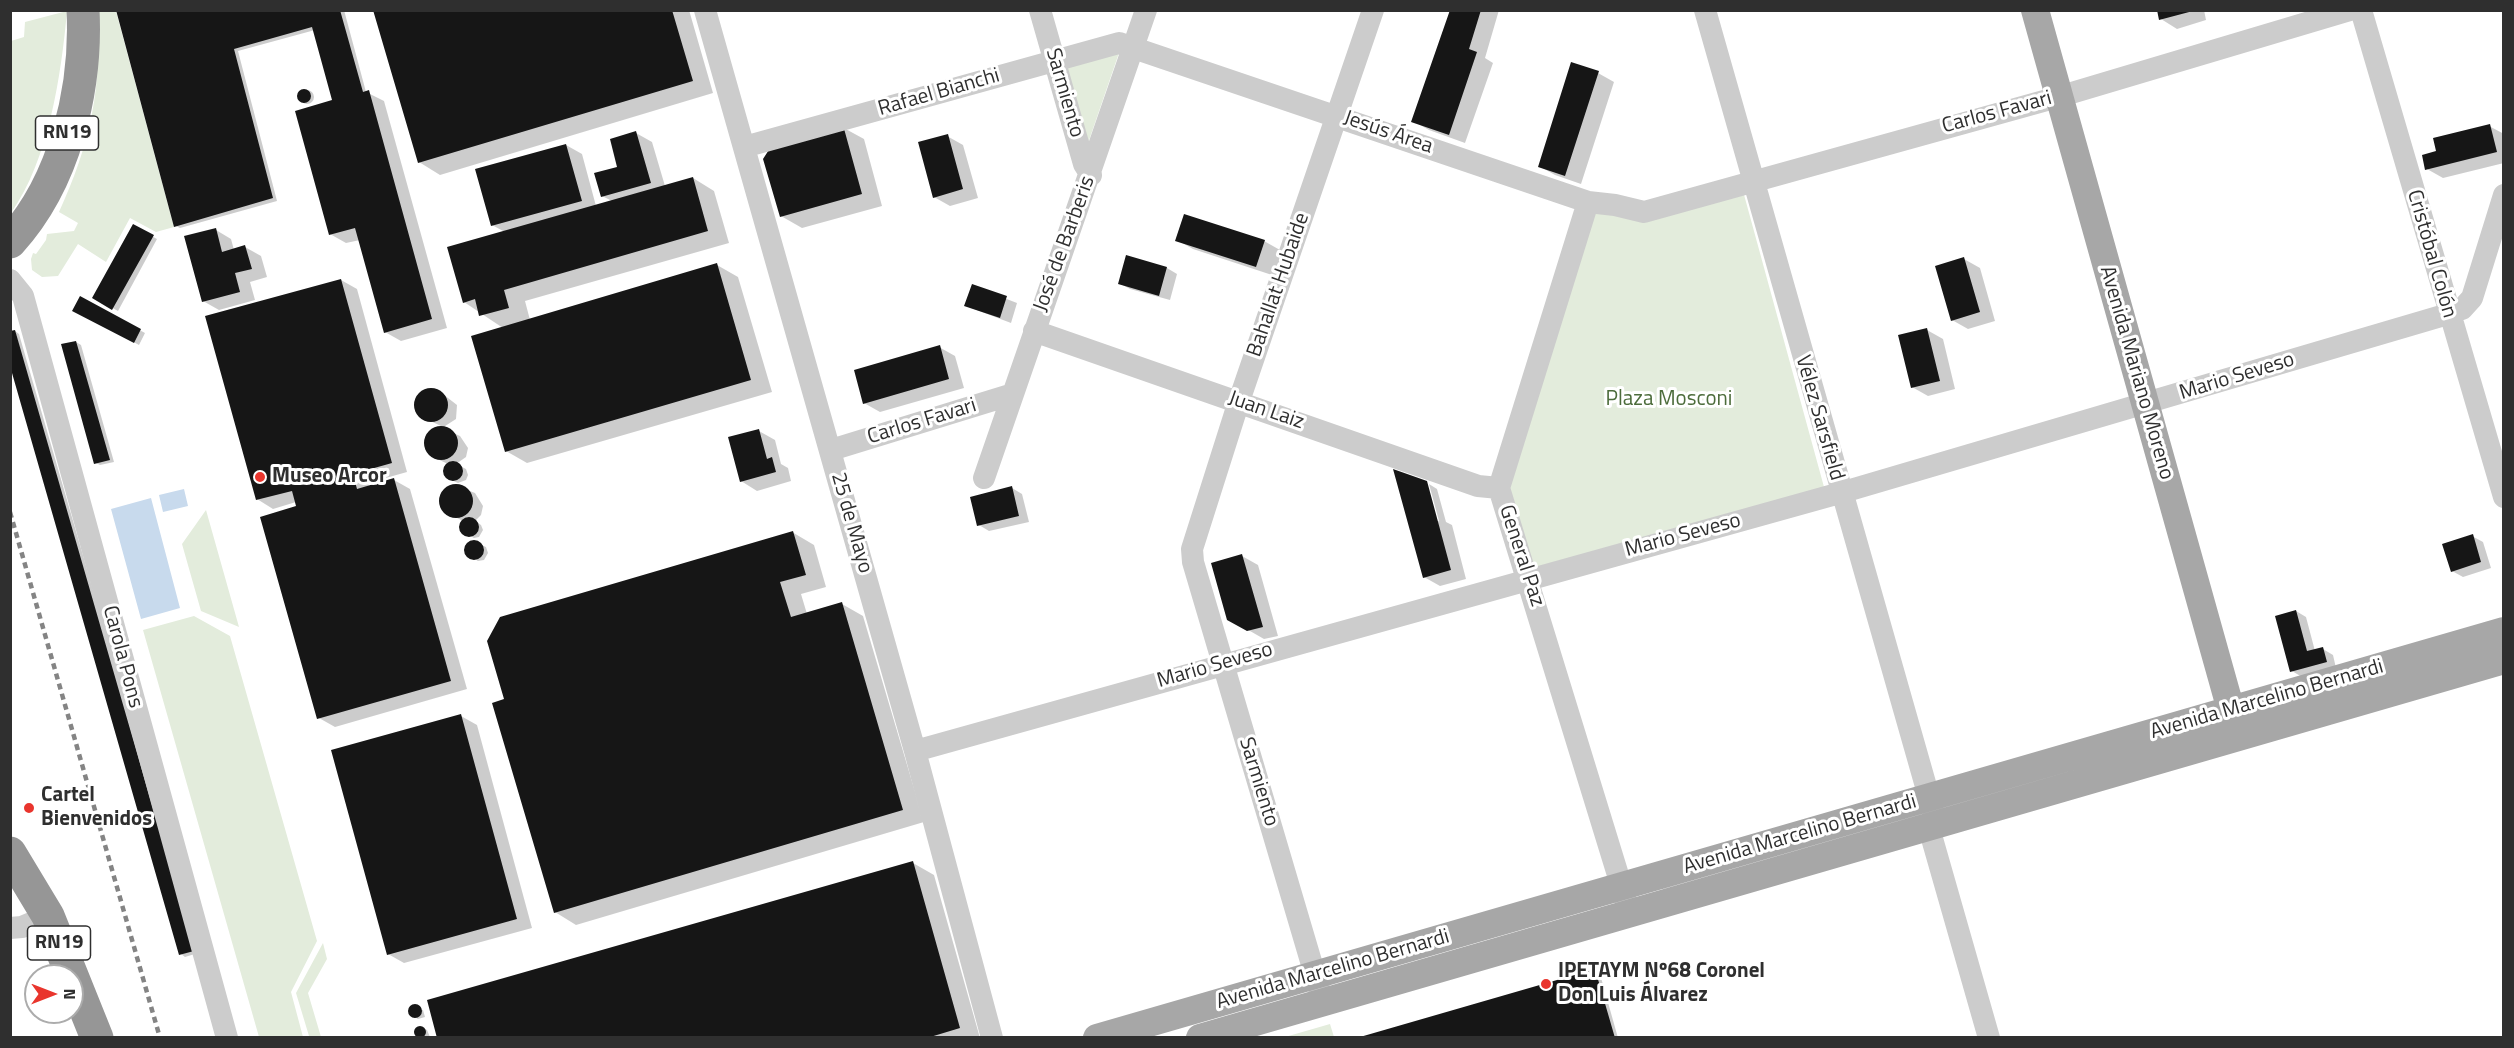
<!DOCTYPE html>
<html>
<head>
<meta charset="utf-8">
<style>
	body { margin:0 }
	#map { position:relative; width:2514px; height:1048px; overflow:hidden; background:#fff; font-family:"Titillium Web",sans-serif }
	canvas { display:block }
	.frame { position:absolute; inset:0; border:12px solid #2f2f2f; pointer-events:none }
	.north { position:absolute; left:24px; top:964px; width:60px; height:60px; box-sizing:border-box; background:#fff; border:2px solid #acacac; border-radius:50%; rotate:90deg; font-size:16px; font-weight:700; line-height:24px; text-align:center; color:#2f2f2f }
	.north::after { content:''; display:block; margin:auto; width:21px; height:27px; background:#e9352d; clip-path:polygon(50% 0,100% 100%,50% 72%,0 100%) }
</style>
</head>
<body>
<div id="map">
<canvas width="2514" height="1048"></canvas>
<div class="frame"></div>
<div class="north">N</div>
</div>
<script>
const g = document.querySelector('canvas').getContext('2d');
g.lineJoin = 'round';
function paint(path, color) {
  g.fillStyle = color;
  g.fill(path, 'evenodd');
}
function strokePath(path, color, width, dash) {
  g.strokeStyle = color;
  g.lineWidth = width;
  g.lineCap = dash ? 'butt' : 'round';
  g.setLineDash(dash || []);
  g.stroke(path);
}
function label(font, color, halo, rows, align = 'center') {
  g.font = font + ' "Titillium Web",sans-serif';
  g.lineWidth = 6;
  g.setLineDash([]);
  g.textBaseline = 'middle';
  g.strokeStyle = halo;
  g.fillStyle = color;
  for (const [text, x, y, turn = 0] of rows) {
    g.save();
    g.translate(x, y);
    g.rotate((+turn || 0) * Math.PI / 180);
    g.textAlign = isNaN(turn) ? turn : align;
    if (halo) g.strokeText(text, 0, 0);
    g.fillText(text, 0, 0);
    g.restore();
  }
}
const green = new Path2D(`
	M67,11C61,76 49,159 11,213V41L24,37L25,22Z
	M95,11H116L174,227L156,232L130,218L106,262L78,244L58,276L42,277L32,270L31,259L33,253L36,254L46,240L47,234L74,231L78,223L59,212C89,147 105,82 95,11Z
	M1120,50L1086,149L1060,63Z
	M1743,191L1824,487L1534,572L1506,487L1597,208Z
	M206,510L239,627L201,611L182,544Z
	M194,616L230,636L317,941L291,992L303,1037H259L143,630Z
	M323,943L327,959L308,993L321,1037L309,1036L296,993Z
	M1330,1024L1334,1037H1285Z`);
const water = new Path2D(`
	M184,489L188,506L163,512L159,495Z
	M151,498L180,608L141,619L111,509Z`);
const shadow = new Path2D(`
	M117,10H344L366,92L384,101L447,328L401,341L385,332L360,240L346,243L330,234L336,101L315,30L238,51L277,201L180,228L176,226Z
	M374,10H689L713,93L440,175L419,162Z
	M1451,10H1499L1485,58L1493,63L1465,143L1429,130L1413,121Z
	M2158,10H2204L2206,20L2177,29L2161,19Z
	M1598,73L1614,82L1581,184L1555,175L1539,166Z
	M300 97a7 7 0 1 1 14 0a7 7 0 1 1-14 0Z
	M2489,126L2504,134V163L2443,178L2427,169L2438,152Z
	M842,127L864,139L882,206L802,228L781,216Z
	M636,133L652,142L665,186L693,178L714,191L729,243L525,301L530,320L717,265L738,277L772,392L527,463L506,451L503,328L464,302L505,232L492,225L566,145L582,154L596,206L612,201L602,196Z
	M947,136L963,145L978,198L950,206L934,197Z
	M133,226L157,239L118,311L94,298Z
	M216,230L231,239L234,250L245,247L261,256L267,277L250,282L255,300L219,310L203,301Z
	M1177,240L1264,241L1280,250L1272,275L1193,249Z
	M1127,257L1167,268L1177,274L1170,300L1130,289L1119,283Z
	M1964,259L1980,268L1995,321L1968,329L1952,320Z
	M341,280L357,289L407,472L368,483L369,487L394,480L410,489L467,689L335,727L319,718L296,502L273,509L257,499Z
	M973,286L1017,303L1011,323L966,306Z
	M81,298L145,333L139,345L74,310Z
	M1927,330L1943,339L1955,389L1928,396L1912,387Z
	M15,331L19,334L198,953L185,957L181,954Z
	M76,342L81,345L114,462L100,465L96,463Z
	M939,347L955,356L964,388L880,412L864,403Z
	M429,389L439,391L457,405L456,419L442,428L460,436L468,448L466,457L456,464L466,469L468,475L466,480L458,483L447,478L445,470L448,464L433,457L426,448L429,433L441,426L424,418L417,410L420,395Z
	M759,431L775,440L781,464L788,468L791,481L757,491L741,481Z
	M1429,484L1437,489L1446,522L1452,525L1466,579L1440,586L1424,577L1436,522L1439,521Z
	M454,485L475,493L483,506L481,515L475,521L481,525L483,530L479,537L474,538L463,532L461,525L463,521L449,514L442,506V495Z
	M1012,488L1022,494L1029,522L989,531L979,525Z
	M792,532L814,545L826,587L801,594L807,614L842,604L863,616L924,822L576,925L555,912Z
	M2472,536L2483,542L2491,568L2463,577L2452,571Z
	M472,541L486,547L488,553L484,560L478,561L466,554L468,543Z
	M1242,556L1258,565L1278,636L1264,639L1229,619Z
	M2296,611L2306,617L2315,651L2323,649L2333,655L2336,668L2302,677L2292,671Z
	M461,716L477,725L532,928L404,963L388,954Z
	M913,863L934,875L980,1038H439Z
	M1595,971L1600,974L1618,1038H1363Z
	M412,1007L423,1010L425,1017L418,1019L413,1016Z
	M419,1027L427,1030L430,1037L418,1036L415,1030Z`);
const building = new Path2D(`
	M116,10H340L363,92L369,90L432,319L384,333L355,228L329,235L295,111L332,100L312,27L234,49L273,198L174,227Z
	M373,10H672L693,81L418,163Z
	M1450,10H1481L1469,49L1477,52L1449,135L1411,122Z
	M2157,10H2193V11L2159,20Z
	M1571,62L1599,71L1565,176L1538,167Z
	M297 96a7 7 0 1 1 14 0a7 7 0 1 1-14 0Z
	M2490,124L2497,152L2425,170L2422,155L2436,151L2433,138Z
	M843,125L862,194L780,217L763,159L772,145Z
	M636,131L651,183L601,197L594,173L617,167L610,139Z
	M948,134L963,189L933,198L918,142Z
	M566,144L582,201L491,226L475,169Z
	M693,177L708,231L504,290L509,308L479,316L475,299L463,303L447,247Z
	M1184,214L1265,240L1256,267L1175,241Z
	M133,224L154,235L112,310L92,298Z
	M216,228L222,252L245,245L252,269L235,273L240,292L202,302L184,236Z
	M1126,255L1167,267L1159,296L1118,284Z
	M1964,257L1980,312L1951,321L1935,266Z
	M717,263L751,380L505,452L471,336Z
	M341,279L392,463L353,474L357,489L394,478L451,681L317,719L260,517L296,506L292,491L256,500L205,316Z
	M972,284L1007,296L1000,318L964,306Z
	M80,296L141,329L134,343L72,311Z
	M1927,328L1940,381L1911,388L1898,335Z
	M15,330L194,951L179,955L10,366V331Z
	M76,341L110,460L94,464L61,344Z
	M940,345L949,379L863,404L854,370Z
	M414 405a17 17 0 1 1 34 0a17 17 0 1 1-34 0Z
	M424 443a17 17 0 1 1 34 0a17 17 0 1 1-34 0Z
	M759,429L767,459L772,457L776,472L740,482L728,437Z
	M443 471a10 10 0 1 1 20 0a10 10 0 1 1-20 0Z
	M1393,469L1427,481L1451,570L1423,578Z
	M439 501a17 17 0 1 1 34 0a17 17 0 1 1-34 0Z
	M1012,486L1019,516L977,526L970,497Z
	M459 527a10 10 0 1 1 20 0a10 10 0 1 1-20 0Z
	M793,531L806,575L780,582L791,617L842,602L903,810L554,913L492,703L504,699L487,641L500,617Z
	M2473,534L2481,562L2451,572L2442,544Z
	M464 550a10 10 0 1 1 20 0a10 10 0 1 1-20 0Z
	M1242,554L1263,627L1247,631L1227,620L1211,563Z
	M2296,610L2307,651L2323,647L2327,662L2290,672L2275,616Z
	M461,714L517,919L387,955L331,750Z
	M913,861L960,1028L927,1038H437L427,1000Z
	M1595,969L1615,1038H1360V1037Z
	M408 1011a7 7 0 1 1 14 0a7 7 0 1 1-14 0Z
	M414 1032a6 6 0 1 1 12 0a6 6 0 1 1-12 0Z`);
const minor = new Path2D(`
	M705,10L915,751L992,1038
	M1040,10L1084,164L1091,175
	M1705,10L1933,811
	M2361,10L2504,497
	M744,147L1119,43L1588,202L1615,205L1644,212L2058,97L2350,10
	M1588,202L1499,488L1626,901
	M10,280L23,296L227,1038
	M1034,331L1478,486L1499,488
	M831,450L1013,394
	M984,478L1146,10
	M915,751L1840,493L2448,314L2462,309L2472,298L2504,195
	M1929,828L1989,1038
	M10,928L22,927L48,916
	M1323,1002L1193,562L1192,549L1239,401L1373,10`);
const major = new Path2D(`
	M2035,10L2236,728
	M1097,1038L2504,631
	M1200,1038L2504,660`);
const highway = new Path2D(`
	M10,242C65,182 87,89 83,10
	M10,853L48,916L97,1038`);
const rail = new Path2D(`
	M10,512L160,1038`);
const markers = [
	[260,477,6,"#e9352d"],
	[29,808,6,"#e9352d"],
	[1546,984,6,"#e9352d"]
];
const shields = [
	[67,133,63],
	[59,943,63]
];
const shieldNames = [
	["RN19",67,133],
	["RN19",59,943]
];
const streetNames = [
	["Rafael Bianchi",939,93,-16],
	["Sarmiento",1064,93,74],
	["Carlos Favari",1997,113,-15],
	["Jesús Área",1388,133,19],
	["José de Barberis",1065,244,-70],
	["Cristóbal Colón",2431,254,74],
	["Bahallat Hubaide",1279,285,-71],
	["Avenida Mariano Moreno",2136,373,74],
	["Mario Seveso",2237,377,-17],
	["Juan Laiz",1266,411,19],
	["Vélez Sarsfield",1819,418,74],
	["Carlos Favari",922,422,-17],
	["25 de Mayo",851,523,74],
	["Mario Seveso",1683,536,-15],
	["General Paz",1521,556,72],
	["Carola Pons",122,657,75],
	["Mario Seveso",1215,666,-16],
	["Avenida Marcelino Bernardi",2267,700,-16],
	["Sarmiento",1258,782,73],
	["Avenida Marcelino Bernardi",1800,835,-16],
	["Avenida Marcelino Bernardi",1333,970,-16]
];
const parkNames = [
	["Plaza Mosconi",1669,400]
];
const poiNames = [
	["Museo Arcor",272,477],
	["Cartel",41,796],
	["Bienvenidos",41,820],
	["IPETAYM Nº68 Coronel",1558,972],
	["Don Luis Álvarez",1558,996]
];
paint(green, '#e3ecdc');
paint(water, '#c8daed');
paint(shadow, '#0003');
paint(building, '#161616');
strokePath(minor, '#ccc', 22);
strokePath(major, '#a7a7a7', 28);
strokePath(highway, '#969696', 33);
strokePath(rail, '#848484', 4.5, [6, 4.5]);
for (const [x, y, r, color] of markers) {
  const dot = new Path2D();
  dot.arc(x, y, r, 0, 2 * Math.PI);
  g.fillStyle = color;
  g.fill(dot);
  strokePath(dot, '#fff', 2);
}
for (const [x, y, w] of shields) {
  const box = new Path2D();
  box.roundRect(x - w / 2, y - 17, w, 34, 4.5);
  g.fillStyle = '#fff';
  g.fill(box);
  strokePath(box, '#2f2f2f', 1.5);
}
label('bold 20px', '#2f2f2f', null, shieldNames);
label('21px', '#2f2f2f', '#fff', streetNames);
label('21px', '#4c6c3b', '#fff', parkNames);
label('bold 21px', '#2f2f2f', '#fff', poiNames, 'left');
</script>
</body>
</html>
